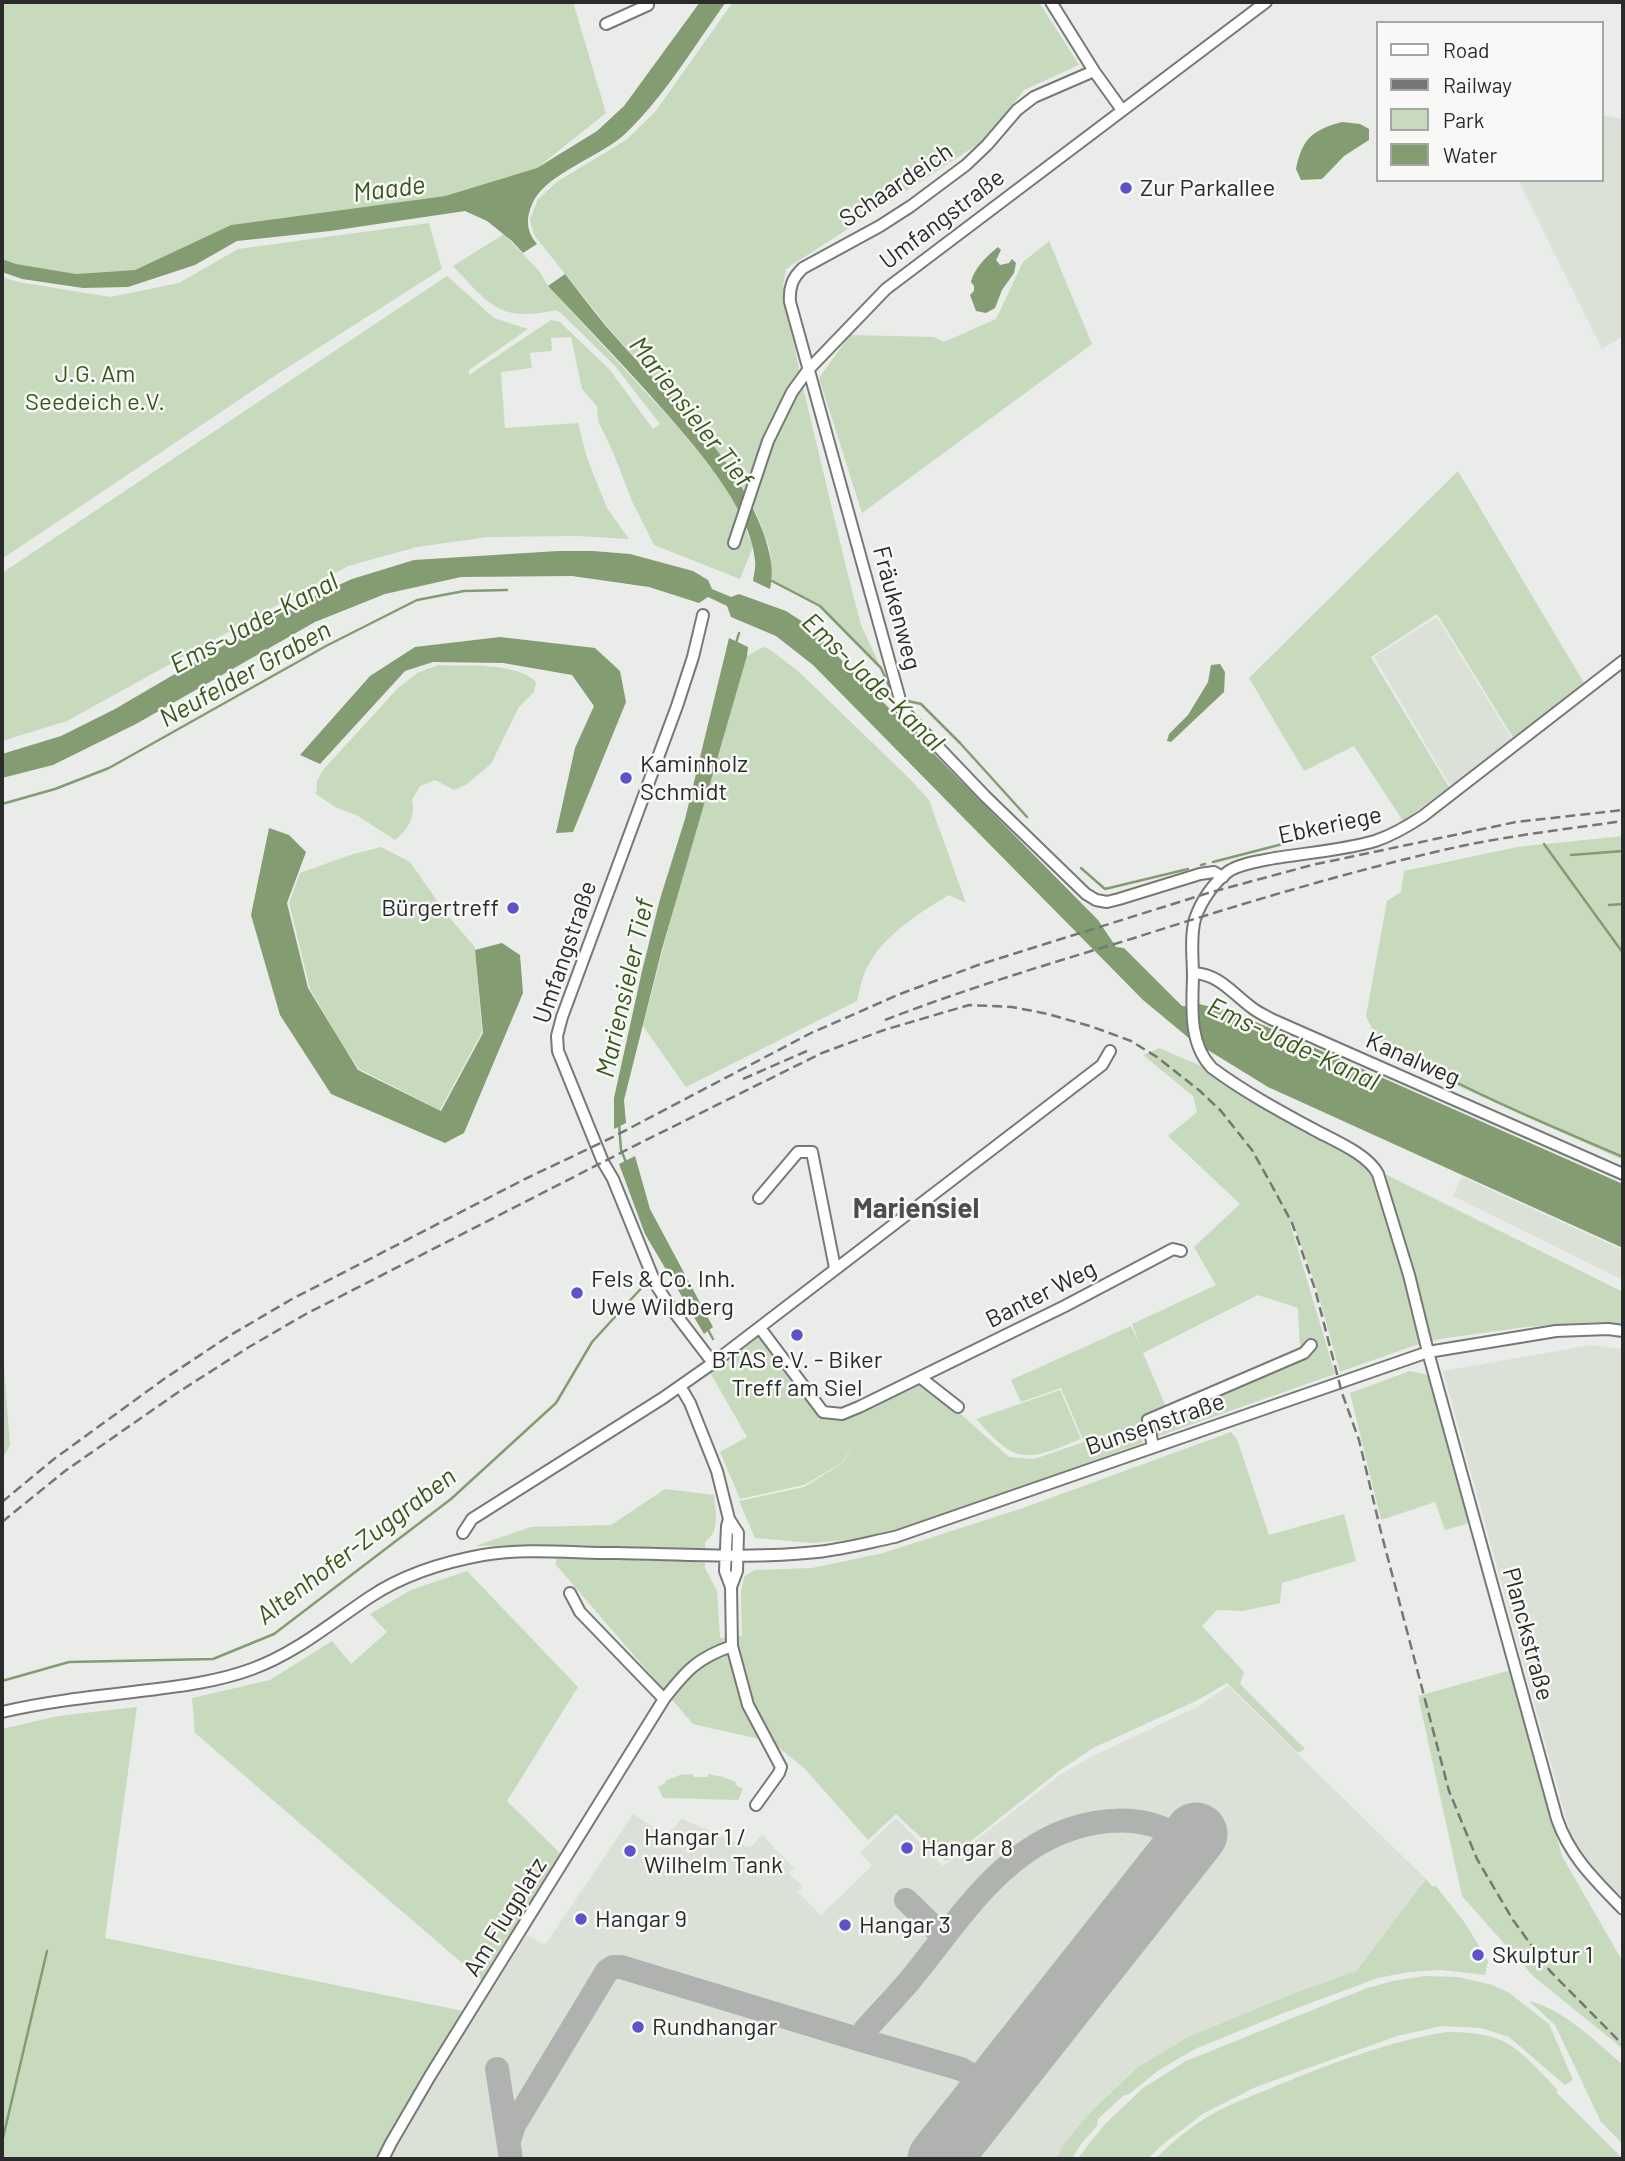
<!DOCTYPE html>
<html>
<head>
<meta charset="utf-8">
<style>
	body { margin:0 }
	#map { position:relative; width:1625px; height:2161px; overflow:hidden; background:#eaece9; font-family:Barlow,sans-serif }
	canvas { display:block }
	.frame { position:absolute; inset:0; border:4px solid #2a2b2a; pointer-events:none }
	.legend { position:absolute; left:1376px; top:21px; width:228px; height:161px; box-sizing:border-box; background:#f8f9f6; border:2px solid #a6a7a4; margin:0; padding:9px 12px; list-style:none; font-size:21px; color:#2a2b2a }
	.legend li { display:flex; align-items:center; gap:14px; height:35px }
	.legend b { width:35px; border:2px solid #a6a7a4 }
</style>
</head>
<body>
<div id="map">
<canvas width="1625" height="2161"></canvas>
<div class="frame"></div>
<ul class="legend">
<li><b style="height:9px;background:#fff"></b>Road</li>
<li><b style="height:9px;background:#767775"></b>Railway</li>
<li><b style="height:19px;background:#c8dabd"></b>Park</li>
<li><b style="height:19px;background:#839c72"></b>Water</li>
</ul>
</div>
<script>
const g = document.querySelector('canvas').getContext('2d');
g.lineJoin = 'round';
function paint(path, color) {
  g.fillStyle = color;
  g.fill(path, 'evenodd');
}
function strokePath(path, color, width, dash) {
  g.strokeStyle = color;
  g.lineWidth = width;
  g.lineCap = dash ? 'butt' : 'round';
  g.setLineDash(dash || []);
  g.stroke(path);
}
function label(font, color, halo, rows, align = 'center') {
  g.font = font + ' Barlow,sans-serif';
  g.lineWidth = 5;
  g.setLineDash([]);
  g.textBaseline = 'middle';
  g.strokeStyle = halo;
  g.fillStyle = color;
  for (const [text, x, y, turn = 0] of rows) {
    g.save();
    g.translate(x, y);
    g.rotate((+turn || 0) * Math.PI / 180);
    g.textAlign = isNaN(turn) ? turn : align;
    if (halo) g.strokeText(text, 0, 0);
    g.fillText(text, 0, 0);
    g.restore();
  }
}
const built = new Path2D(`
	M1602,115L1623,119V336L1602,349L1518,180H1602Z
	M1437,617L1512,739L1451,787L1374,657Z
	M1462,1177L1623,1250V1280L1453,1196Z
	M1591,1345L1623,1349V1899L1574,1847L1443,1371Z
	M1228,1686L1426,1879L1356,1971L1292,1994L1188,2037L1138,2067L1064,2144L1056,2159H389L398,2137L527,1935L545,1945L633,1814L666,1835L682,1819L746,1846L751,1847L762,1835L794,1868L789,1873L803,1887L797,1893L803,1897L821,1915L872,1866L860,1853L896,1818L943,1866L1061,1774L1093,1756L1199,1706Z`);
const green = new Path2D(`
	M2,2H573L606,113L537,168L445,196L231,225L135,270L76,274L16,264L2,259Z
	M733,2H1039L1079,65L1024,90L986,139L786,269L783,286L801,379L847,571L861,625L881,668L820,606L772,581L770,550L757,515L736,475L681,408L618,339L565,274L534,235L530,219L538,199L558,181L626,140L655,112Z
	M429,223L442,269L279,373L2,559V277L19,282L110,297L179,283L238,249Z
	M504,234L540,272L548,286L677,426L714,471L737,506L753,547L740,579L654,545L632,501L613,452L598,421L597,406L582,389L571,337L551,338L552,351L530,353L532,368L501,372L505,428L578,423L587,458L607,508L629,539L577,536L488,537L417,547L348,566L67,721L2,741V573L447,276L494,318L528,329L469,370V375L551,320L560,322L610,370L653,429L660,424L615,366L563,315L556,310C499,323 489,304 453,266Z
	M1049,241L1092,344L862,513L819,378L850,335L934,337L944,342L996,319L1023,262Z
	M1458,471L1584,683L1514,739L1437,614L1371,657L1449,787L1403,821L1354,746L1304,771L1249,678Z
	M763,647L769,649L798,671L910,779L929,800L966,903L949,895C921,912 885,934 869,964C862,975 860,989 857,1001L686,1087L643,1026L680,883L747,656Z
	M438,665C465,666 516,662 536,682L534,692L519,707L491,764L467,784L454,790L435,780L420,786L412,800C416,816 408,830 395,840L358,816L335,807L316,794L317,781L323,770L398,688L417,673Z
	M1623,836V1160L1422,1070L1377,1039L1366,1016L1387,901L1401,892L1404,871L1517,847Z
	M381,847L410,862L448,916L475,947L482,1032L440,1110L359,1069L344,1047L310,989L289,903L300,873L350,855Z
	M1159,1048L1206,1068L1309,1131L1385,1174L1623,1292V1324L1594,1322L1526,1327L1440,1339L1410,1347L1340,1372L1315,1283L1292,1221L1290,1223L1335,1374L1159,1436L1154,1431V1423L1163,1410L1143,1418L1144,1429L1142,1443L886,1536L812,1543L755,1538L739,1501L804,1487L843,1463L853,1445L842,1463L804,1485L740,1499L720,1452L747,1437L708,1369L724,1358L739,1379L725,1358L761,1332L821,1413L816,1424L822,1414L861,1409L922,1383L955,1409L1009,1457L1034,1459L1084,1442L1061,1388L1021,1402L1011,1380L1131,1326L1141,1347L1132,1324L1216,1285L1194,1247L1240,1204L1168,1136L1197,1112L1193,1096L1143,1055ZM1258,1295L1298,1308L1300,1351L1166,1407L1143,1353Z
	M2,1339L10,1445L2,1460Z
	M1410,1371L1428,1375L1470,1523L1445,1530L1435,1502L1381,1520L1350,1393Z
	M1060,1390L1081,1439C1062,1446 1033,1462 1013,1452C999,1446 987,1430 976,1419Z
	M1231,1432L1237,1439L1269,1535L1344,1514L1356,1561L1282,1583L1280,1603L1243,1611L1217,1610L1202,1626L1244,1672L1240,1684L1305,1749L1298,1753L1227,1683L1196,1701L1093,1748L1059,1771L946,1861L896,1814L868,1840L805,1769L772,1742L693,1724L556,1565V1545L475,1546L531,1527L611,1525L665,1489L714,1495C715,1513 721,1530 705,1542V1568L717,1591L720,1638L742,1636L741,1592L744,1577L754,1570L812,1568L883,1553L1023,1508Z
	M467,1571L578,1687L507,1801L563,1856L484,1982L195,1733L192,1698L270,1680L332,1641L351,1664L387,1632L370,1614L411,1590Z
	M1511,1670L1562,1856L1623,1962V2049L1533,1976L1462,1896L1418,1696Z
	M137,1707L105,1938L463,2011L386,2139L378,2159H2V1729L58,1716Z
	M693,1774L694,1777H708V1774L723,1777L736,1782L735,1785L743,1789L738,1800L663,1798L658,1787L666,1783L665,1781L680,1775Z
	M1426,1879L1432,1886H1436L1465,1923L1488,1961L1485,1975L1441,1970L1409,1972L1378,1978L1281,2014L1195,2049L1159,2070L1129,2094L1123,2096L1098,2119L1097,2126L1081,2144L1072,2159H1056L1064,2144L1089,2114L1138,2067L1188,2037L1292,1994L1356,1971Z
	M1424,1976L1458,1977L1492,1985L1508,1992L1549,2024L1573,2080L1565,2085L1509,2037L1481,2028L1442,2026L1397,2036L1256,2087L1204,2113L1162,2145L1148,2159H1077L1105,2124L1143,2088L1186,2061L1367,1988L1393,1981Z
	M1529,2001C1563,2009 1597,2042 1623,2065V2144L1601,2122L1555,2025Z
	M1447,2032C1509,2032 1517,2048 1558,2090L1556,2092L1623,2159H1155C1171,2143 1189,2128 1209,2116C1231,2103 1255,2095 1278,2085C1333,2063 1389,2041 1447,2032Z`);
const water = new Path2D(`
	M700,2H726C694,46 665,96 625,134C600,157 550,172 534,200C526,216 525,230 537,244L523,253L512,241L487,221L465,211L330,231L237,241L195,265L128,287L83,288L22,279L2,272V259L16,264L76,274L135,270L231,225L445,196L537,168L597,131L624,106Z
	M1342,122L1360,124L1369,129V140L1344,156L1322,179L1301,180L1296,169C1302,139 1312,130 1342,122Z
	M998,247L1001,250L996,260L1000,265L1009,263L1012,259L1016,263L1014,273L1002,290L995,308L986,313L976,311L970,295L974,291V286L971,282C974,268 987,256 998,247Z
	M565,274C583,297 600,320 619,341C673,401 734,453 763,532C769,549 775,570 770,589L753,581C754,574 756,566 755,560C750,504 686,436 650,395C617,358 582,322 548,286Z
	M558,551H593L630,554L693,571L708,580L712,589L731,597L739,594L786,611L806,624L1098,920L1116,947L1124,948L1182,1006L1198,1007L1199,1004L1228,1011L1256,1022L1623,1184V1248L1268,1087L1190,1039L1143,1000L813,665L776,636L731,617L727,606L708,597L699,603L649,587L572,576L461,577L385,594L315,622L136,724L53,765L2,778V754L61,736L115,709L286,609L352,579L414,560Z
	M500,637L595,648L620,671L626,702L573,832L556,833L575,748L594,706L572,675L503,663L433,662L405,671L320,764L300,755L370,676L415,647Z
	M729,638L748,647L747,656L662,949L624,1100L626,1123L614,1129V1098L642,971L660,899L685,819Z
	M1220,664L1225,672L1224,692L1171,742L1167,741L1169,734L1188,715L1208,682L1211,665Z
	M269,828L289,835L306,852L287,903L308,988L358,1070L441,1111L483,1033L475,950L502,943L520,955L523,993L464,1133L445,1143L331,1094L280,1015L251,915Z
	M635,1156L650,1209L713,1327L704,1334L645,1234L619,1164Z`);
const stream = new Path2D(`
	M772,581L820,606L881,668L890,688
	M736,643L739,633
	M908,701L921,704L960,743L1027,817
	M2,804L55,789L109,768L326,646L417,600L464,591L507,590
	M1544,844L1623,953
	M1571,855L1623,851
	M1213,862L1302,839
	M1201,865L1205,864
	M1081,868L1105,889L1188,869
	M1609,905L1623,904
	M1623,987V992
	M1409,1057C1477,1096 1551,1126 1623,1157
	M619,1124L621,1150L626,1162
	M707,1328L713,1339
	M2,1681L69,1662L213,1659L274,1634L451,1499L556,1403L592,1342L646,1283
	M2,2142L47,1951`);
const taxiway = new Path2D(`
	M906,1900L944,1937
	M497,2069L511,2159
	M981,2105C990,2087 976,2077 961,2069L861,2040L865,2030C881,2012 899,1994 915,1974C964,1913 1010,1838 1094,1823C1117,1819 1140,1819 1162,1828C1178,1835 1177,1850 1171,1864
	M509,2141L514,2125L607,1971L613,1967H621L861,2040`);
const runway = new Path2D(`
	M939,2159L1196,1834`);
const minor = new Path2D(`
	M1051,2L1094,71L1122,110
	M606,24L648,5L647,2
	M1094,71L1034,97L1017,110L987,145L966,165L911,206L880,226L803,268C792,278 789,288 790,302L899,696L900,707L985,796L1086,894L1096,900L1107,902L1119,899L1200,874L1214,872L1223,877
	M734,543L768,441L792,392L808,370L886,289L1266,2
	M703,615L693,657L677,706L562,1017L557,1036L558,1051L603,1162L613,1179L656,1285L671,1308L713,1363
	M1623,661L1423,816C1408,826 1393,835 1375,841C1344,850 1307,853 1275,858C1260,861 1242,863 1229,871C1214,882 1201,901 1195,919C1190,937 1193,959 1193,977C1192,1009 1189,1044 1212,1068C1243,1091 1278,1110 1311,1128C1332,1140 1367,1153 1378,1174L1409,1275L1428,1352L1557,1819C1570,1857 1596,1881 1623,1909
	M1193,973C1219,974 1232,993 1251,1007C1257,1012 1264,1015 1271,1019L1623,1174
	M759,1198L798,1152H812L835,1268
	M760,1328L823,1412L842,1414L859,1407L1065,1306L1173,1249L1181,1251
	M921,1378L958,1407
	M680,1386L690,1403L717,1471L729,1519L738,1533L737,1571L731,1587
	M1153,1447L1148,1420L1304,1353L1311,1345
	M729,1519L727,1526L725,1571L731,1587L732,1646L748,1705L781,1767L779,1773L756,1805
	M463,1533L472,1519L663,1398L713,1363L1102,1065L1110,1051
	M570,1593L580,1612L664,1699
	M2,1712C45,1702 89,1697 133,1692C173,1687 214,1683 252,1669C296,1653 331,1623 370,1597C403,1575 444,1562 483,1555C527,1548 572,1553 616,1553C682,1554 751,1559 817,1552C844,1549 870,1542 895,1537L1428,1352L1556,1331L1608,1329L1623,1331
	M383,2159L391,2143L430,2076L664,1699C686,1671 697,1658 732,1646`);
const rail = new Path2D(`
	M885,1020C965,989 1048,964 1131,939C1231,907 1333,876 1435,852C1497,837 1560,830 1623,821
	M743,1079L807,1051
	M2,1502L54,1459L164,1379L229,1336L292,1299L525,1179L611,1138L811,1033L900,994L978,965L1208,893L1312,865L1516,822L1623,810
	M2,1522L65,1471L177,1393L249,1347L306,1314L644,1141L822,1053L884,1030L969,1005L1012,1007L1048,1014L1093,1027L1131,1041L1157,1057L1200,1091L1221,1111L1252,1150L1271,1184L1292,1223L1315,1289L1342,1393L1359,1440L1381,1532L1449,1791L1477,1859L1513,1920L1550,1971L1623,2045`);
const markers = [
	[1126,188,7,"#5e51c9"],
	[626,778,7,"#5e51c9"],
	[513,908,7,"#5e51c9"],
	[577,1293,7,"#5e51c9"],
	[797,1335,7,"#5e51c9"],
	[907,1848,7,"#5e51c9"],
	[630,1851,7,"#5e51c9"],
	[581,1919,7,"#5e51c9"],
	[845,1925,7,"#5e51c9"],
	[1478,1955,7,"#5e51c9"],
	[638,2027,7,"#5e51c9"]
];
const streetNames = [
	["Schaardeich",896,185,-34],
	["Umfangstraße",942,219,-37],
	["Fräukenweg",897,608,75],
	["Ebkeriege",1330,825,-12],
	["Umfangstraße",565,952,-71],
	["Kanalweg",1413,1059,24],
	["Banter Weg",1041,1294,-27],
	["Bunsenstraße",1155,1424,-19],
	["Planckstraße",1528,1634,75],
	["Am Flugplatz",505,1917,-58]
];
const poiNames = [
	["Zur Parkallee",1140,188],
	["Kaminholz",640,764],
	["Schmidt",640,792],
	["Bürgertreff",499,908,"right"],
	["Fels & Co. Inh.",591,1279],
	["Uwe Wildberg",591,1307],
	["BTAS e.V. - Biker",797,1360,"center"],
	["Treff am Siel",797,1388,"center"],
	["Hangar 1 /",644,1837],
	["Wilhelm Tank",644,1865],
	["Hangar 8",921,1848],
	["Hangar 9",595,1919],
	["Hangar 3",859,1925],
	["Skulptur 1",1492,1955],
	["Rundhangar",652,2027]
];
const parkNames = [
	["J.G. Am",95,374],
	["Seedeich e.V.",95,402]
];
const waterNames = [
	["Maade",389,189,-7],
	["Mariensieler Tief",691,412,52],
	["Ems-Jade-Kanal",254,623,-28],
	["Neufelder Graben",245,674,-29],
	["Ems-Jade-Kanal",873,682,44],
	["Mariensieler Tief",625,988,-77],
	["Ems-Jade-Kanal",1293,1044,25],
	["Altenhofer-Zuggraben",356,1546,-37]
];
const quarterNames = [
	["Mariensiel",916,1209]
];
paint(built, '#dbe1d7');
paint(green, '#c8dabd');
paint(water, '#839c72');
strokePath(stream, '#839c72', 2.5);
strokePath(taxiway, '#b0b2af', 24);
strokePath(runway, '#b0b2af', 63);
strokePath(minor, '#787977', 14);
strokePath(minor, '#fff', 10);
strokePath(rail, '#767775', 2.5, [10, 5]);
for (const [x, y, r, color] of markers) {
  const dot = new Path2D();
  dot.arc(x, y, r, 0, 2 * Math.PI);
  g.fillStyle = color;
  g.fill(dot);
  strokePath(dot, '#f8f9f6', 2.5);
}
label('24px', '#2a2b2a', '#f8f9f6', streetNames);
label('24px', '#2a2b2a', '#f8f9f6', poiNames, 'left');
label('24px', '#36571a', '#f8f9f6', parkNames);
label('italic 26px', '#37581b', '#f8f9f6', waterNames);
label('bold 28px', '#4d4e4c', '#f8f9f6', quarterNames);
</script>
</body>
</html>
